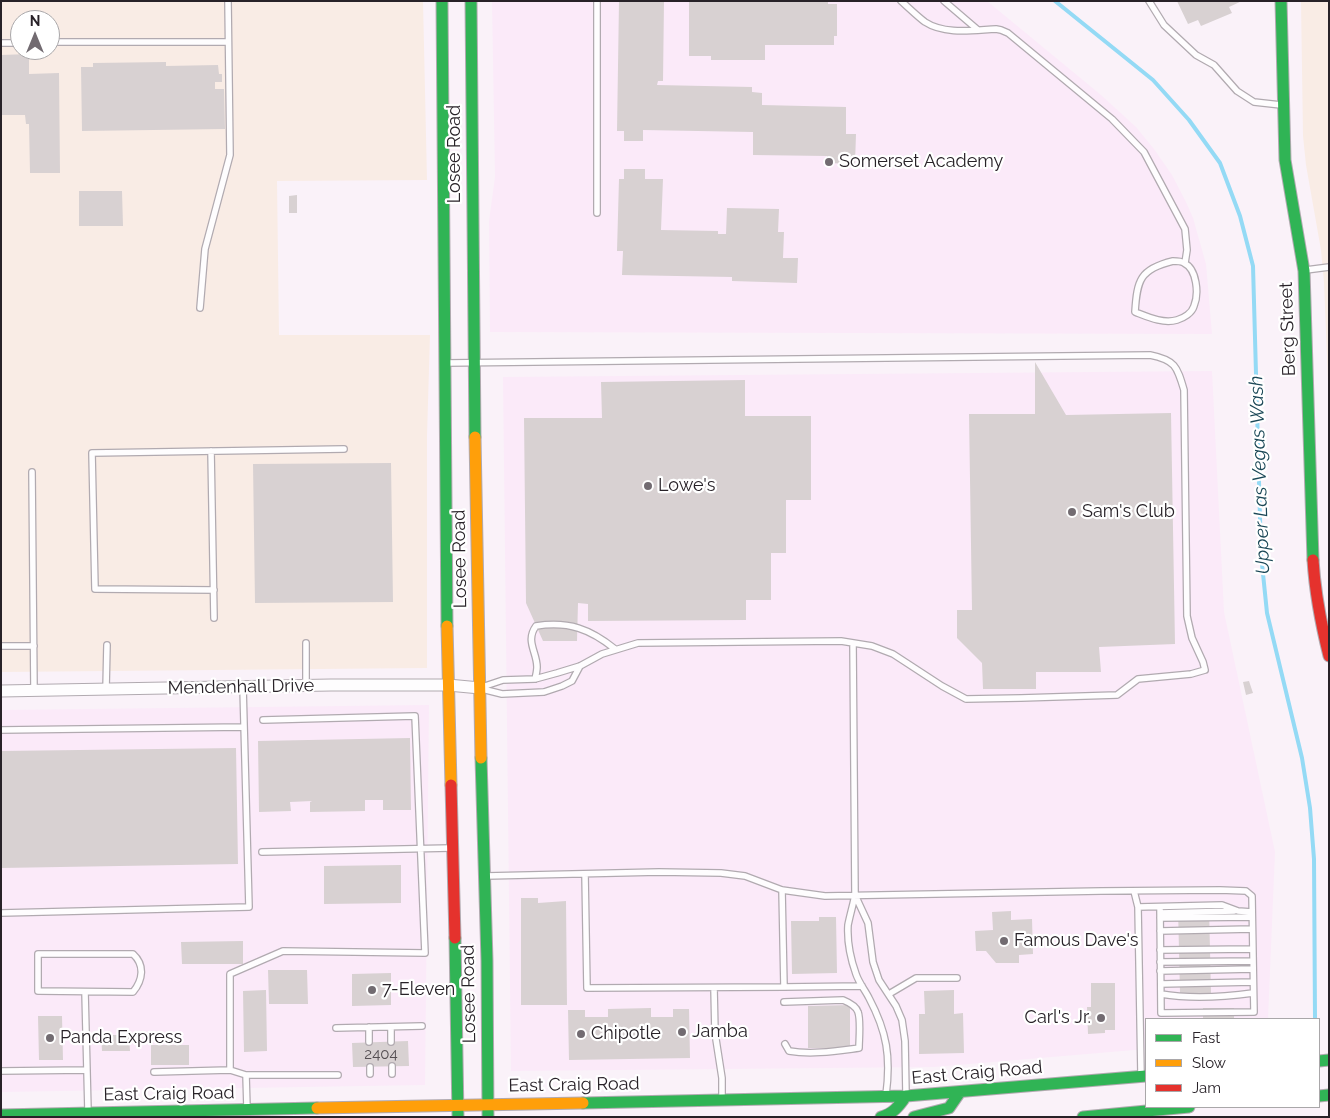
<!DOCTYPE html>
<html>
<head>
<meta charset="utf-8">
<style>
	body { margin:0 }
	#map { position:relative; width:1330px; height:1118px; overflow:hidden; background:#faf2f9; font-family:Raleway,sans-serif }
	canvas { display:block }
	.frame { position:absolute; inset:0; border:2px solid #282228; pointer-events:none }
	.legend { position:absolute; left:1145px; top:1018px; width:175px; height:90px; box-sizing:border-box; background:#fff; border:1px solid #a9a7a9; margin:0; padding:6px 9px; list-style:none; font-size:15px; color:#282228 }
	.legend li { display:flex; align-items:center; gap:10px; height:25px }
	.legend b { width:25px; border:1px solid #a9a7a9 }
	.north { position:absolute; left:10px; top:10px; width:50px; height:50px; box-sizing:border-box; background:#fff; border:1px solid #a9a7a9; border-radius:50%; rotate:0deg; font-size:14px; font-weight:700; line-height:20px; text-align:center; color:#282228 }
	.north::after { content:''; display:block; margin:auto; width:18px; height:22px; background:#726b71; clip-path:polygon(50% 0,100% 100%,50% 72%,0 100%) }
</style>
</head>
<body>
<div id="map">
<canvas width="1330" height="1118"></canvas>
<div class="frame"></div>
<ul class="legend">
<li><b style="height:6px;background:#30b455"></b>Fast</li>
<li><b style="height:6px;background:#ff9f0a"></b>Slow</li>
<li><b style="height:6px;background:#e5322d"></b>Jam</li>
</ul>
<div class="north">N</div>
</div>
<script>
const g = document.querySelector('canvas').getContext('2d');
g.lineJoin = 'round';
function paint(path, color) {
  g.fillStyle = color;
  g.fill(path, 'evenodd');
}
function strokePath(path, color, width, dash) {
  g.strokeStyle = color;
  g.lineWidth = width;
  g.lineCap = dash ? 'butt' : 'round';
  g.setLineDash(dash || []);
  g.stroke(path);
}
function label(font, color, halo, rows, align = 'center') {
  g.font = font + ' Raleway,sans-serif';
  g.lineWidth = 4.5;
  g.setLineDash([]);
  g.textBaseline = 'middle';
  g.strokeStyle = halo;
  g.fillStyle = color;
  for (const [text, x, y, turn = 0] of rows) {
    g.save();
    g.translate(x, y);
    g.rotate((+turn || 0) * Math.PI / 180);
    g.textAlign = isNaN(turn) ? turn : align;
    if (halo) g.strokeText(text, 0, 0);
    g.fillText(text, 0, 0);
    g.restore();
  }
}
const built = new Path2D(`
	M492,1H987L1101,95L1136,127L1154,149L1172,175L1186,202L1193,218L1206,264L1212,334L490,332L489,221L495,177Z
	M1212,371L1224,612L1275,852L1268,1019H1146V1049L934,1067L511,1071L503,377Z
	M429,705L425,1085L1,1092V710Z`);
const industrial = new Path2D(`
	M1,1H423L427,180L277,181L279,335H430L427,436V668L1,672ZM20,20H50V50H20Z
	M1301,1H1329V407L1324,282L1321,250L1306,165L1303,136Z`);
const stream = new Path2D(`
	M1055,1L1153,80L1189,120L1220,163L1240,216L1253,266L1261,554L1267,613L1302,758L1310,808L1314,859L1315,1019`);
const building = new Path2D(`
	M619,1H664L663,81H658L657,85L752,87V92L762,93V105L846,107V134H856L855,164L827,163V156L753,155V132L643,130V141H624V131H617Z
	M689,1H828V4H837V36H834V45H765V60H711V56H689Z
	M1177,1H1242L1229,7L1232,13L1201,26L1198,20L1188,24Z
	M29,54V74L59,73L60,173H30L29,124H26L25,115H1V55Z
	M166,62V66L218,65L219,74H222V82H215V89H224L225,129L82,131L81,67H93V63Z
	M624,169H645V179H663L661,230L718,231V234H726L727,208L779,209L778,232H784L783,258H798L797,283L732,281V277L622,275L623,251H617L619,179H624Z
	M79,191H122L123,226H79Z
	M297,195V213H289V196Z
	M1035,362L1066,415L1171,413L1175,644L1099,647L1101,672H1036V689H983L982,663L957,638V610H972L969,414H1035Z
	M745,380V416H811V500H786V553H771V600H746V620L588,621V604L578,603L577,641H543L526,603L524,418H602L601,382Z
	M391,463L393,602L255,603L253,464Z
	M1249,681L1253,693L1246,695L1243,682Z
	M410,738L411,810H383V800H365V811L310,812V802L312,801L290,802L291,811L259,812L258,741Z
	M236,748L238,864L1,868V751Z
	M401,865V903L324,904V866Z
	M521,898H538V903L566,901L567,1005H521Z
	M1209,907L1211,993H1180L1178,908Z
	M1011,911V920L1032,919L1033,954L1019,955V963H996L986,951H976L975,931L993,930L992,912Z
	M819,917H836L837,973L792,974L791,921H819Z
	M243,941V964H182L181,942Z
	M268,970H307L308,1004H269Z
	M391,973V1005L352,1006V974Z
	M1091,983H1115V1030H1105V1033L1088,1034L1087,1007H1091Z
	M266,990L267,1051L244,1052L243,991Z
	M954,990V1014L963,1013L964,1053L919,1054V1014H925L924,991Z
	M850,1005V1048H808V1006Z
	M651,1008V1017H673V1009H689L690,1058L569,1060L568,1010H585V1017H608V1009Z
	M1203,1008H1234V1019H1203Z
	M38,1016H62L63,1060H39Z
	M101,1035H129L130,1051H102Z
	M408,1041L409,1066L353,1067L352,1043Z
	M151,1045H189V1065H151Z`);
const lane = new Path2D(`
	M901,1C909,8 917,16 925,22C945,35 974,30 996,29L1001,30L1008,33L1112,119L1144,152L1185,229L1187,250L1185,263
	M944,1L978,30
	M1149,1L1164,25L1196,55L1214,65L1237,91L1254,102L1281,105
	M50,42H228
	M1,43H20
	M597,213V1
	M1173,261C1176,261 1181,261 1184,263C1197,269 1199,294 1194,306C1192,313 1184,318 1177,320C1163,324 1148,317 1135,312C1137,280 1140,269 1173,261Z
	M1306,270L1329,267
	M200,308L205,249L230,155L228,1
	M446,363L1150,355C1175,360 1177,366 1184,390L1187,616L1192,638L1203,662L1205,670L1191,674L1138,679L1117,695L1021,698L966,699L942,686L893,654L872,646L841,641L638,643L602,654L580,666L557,673L535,679L503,680L482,687
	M211,451L214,618
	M32,472L34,690
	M214,590L95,589L92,453L344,449
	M306,643V686
	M853,643L855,895C853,905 850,915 848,925C847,941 851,960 856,974C859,983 865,990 869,998C887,1032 891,1057 886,1095
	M1,646H34
	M535,679C536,675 537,671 537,667C537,652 525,641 536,626C569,621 590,629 615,649
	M106,689L107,645
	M482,689L502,694L544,692L562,686L572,681L580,666
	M1,730L244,727
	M262,852L451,848
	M585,874L587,988L784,987L862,986
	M486,876L659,872L721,873L745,876L782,890L825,896L1101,891L1220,890L1246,891L1252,896L1254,1012L1161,1013L1160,907
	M782,890L784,987
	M1134,891L1138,907L1141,1074
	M855,895L868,923L873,962L879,980L896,1006L902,1020L905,1041L906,1094
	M1138,907L1222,905L1238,911L1252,912
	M1,913L249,907L243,687
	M1160,913L1234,911
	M1160,918L1252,917
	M1160,931L1252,929
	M1160,950L1252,949
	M38,954H133C145,965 143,980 133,992L38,991Z
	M1160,962L1253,961
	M1160,971L1253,969
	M1161,984L1253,982
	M714,988L715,1033L722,1078V1098
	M85,992L88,1111
	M889,994L916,978H957
	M1161,994C1191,999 1223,997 1253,993
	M784,1002L843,1000C848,1002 856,1006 858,1012C861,1020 859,1040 859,1048C836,1051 812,1055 789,1051L785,1044
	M369,1027V1042
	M391,1027V1042
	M336,1028L422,1026
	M392,1066V1074
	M370,1067V1074
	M230,1070V974L283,951L425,953L415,716L263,720
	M1,1071L87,1070
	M154,1072L230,1070L246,1075H338
	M246,1075L247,1108`);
const street = new Path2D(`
	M1,691L331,685H448L480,688`);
const fast = new Path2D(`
	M442,1L447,626
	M471,1L475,437
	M1281,1L1285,160L1304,271L1313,560
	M481,758L487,961L488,1117
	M455,938L458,1117
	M1319,1061L1329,1060
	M1319,1096L1329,1095
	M583,1103L906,1096L1146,1076
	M1,1115L317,1108
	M881,1117C893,1114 899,1106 906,1096
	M914,1117L949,1108L960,1092
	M1083,1117L1189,1107`);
const slow = new Path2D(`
	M475,437L481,758
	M447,626L451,785
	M317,1108L583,1103`);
const jam = new Path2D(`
	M1313,560C1315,592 1321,624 1329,656
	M451,785L455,938`);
const markers = [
	[829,162,5,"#726b71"],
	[648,486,5,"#726b71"],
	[1072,512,5,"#726b71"],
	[1004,941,5,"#726b71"],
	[372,990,5,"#726b71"],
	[1101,1018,5,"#726b71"],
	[682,1032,5,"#726b71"],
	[581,1034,5,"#726b71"],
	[50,1038,5,"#726b71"]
];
const numberNames = [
	["2404",381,1054]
];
const streetNames = [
	["Losee Road",455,154,-90],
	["Berg Street",1288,329,-92],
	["Losee Road",460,559,-91],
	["Mendenhall Drive",241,687,-1],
	["Losee Road",469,994,-91],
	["East Craig Road",977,1073,-5],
	["East Craig Road",574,1085,-1],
	["East Craig Road",169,1094,-1]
];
const poiNames = [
	["Somerset Academy",839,162],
	["Lowe's",658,486],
	["Sam's Club",1082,512],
	["Famous Dave's",1014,941],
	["7-Eleven",382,990],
	["Carl's Jr.",1091,1018,"right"],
	["Jamba",692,1032],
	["Chipotle",591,1034],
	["Panda Express",60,1038]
];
const waterNames = [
	["Upper Las Vegas Wash",1260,475,-92]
];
paint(built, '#fbeaf9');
paint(industrial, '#f9ece5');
strokePath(stream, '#94daf5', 4);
paint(building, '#d8d1d2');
strokePath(lane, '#b1aab0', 8);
strokePath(street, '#b1aab0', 13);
strokePath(fast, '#b1aab0', 13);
strokePath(slow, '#b1aab0', 13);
strokePath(jam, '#b1aab0', 13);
strokePath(lane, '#fefdfe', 5.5);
strokePath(street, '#fefdfe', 11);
strokePath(fast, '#30b455', 11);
strokePath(slow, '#ff9f0a', 11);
strokePath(jam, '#e5322d', 11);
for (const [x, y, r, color] of markers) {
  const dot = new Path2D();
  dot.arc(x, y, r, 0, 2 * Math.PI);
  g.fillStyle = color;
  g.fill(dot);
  strokePath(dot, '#fff', 2);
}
label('15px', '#544e52', null, numberNames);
label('18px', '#282228', '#fff', streetNames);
label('18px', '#282228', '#fff', poiNames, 'left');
label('italic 19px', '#1a4756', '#fff', waterNames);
</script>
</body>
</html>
